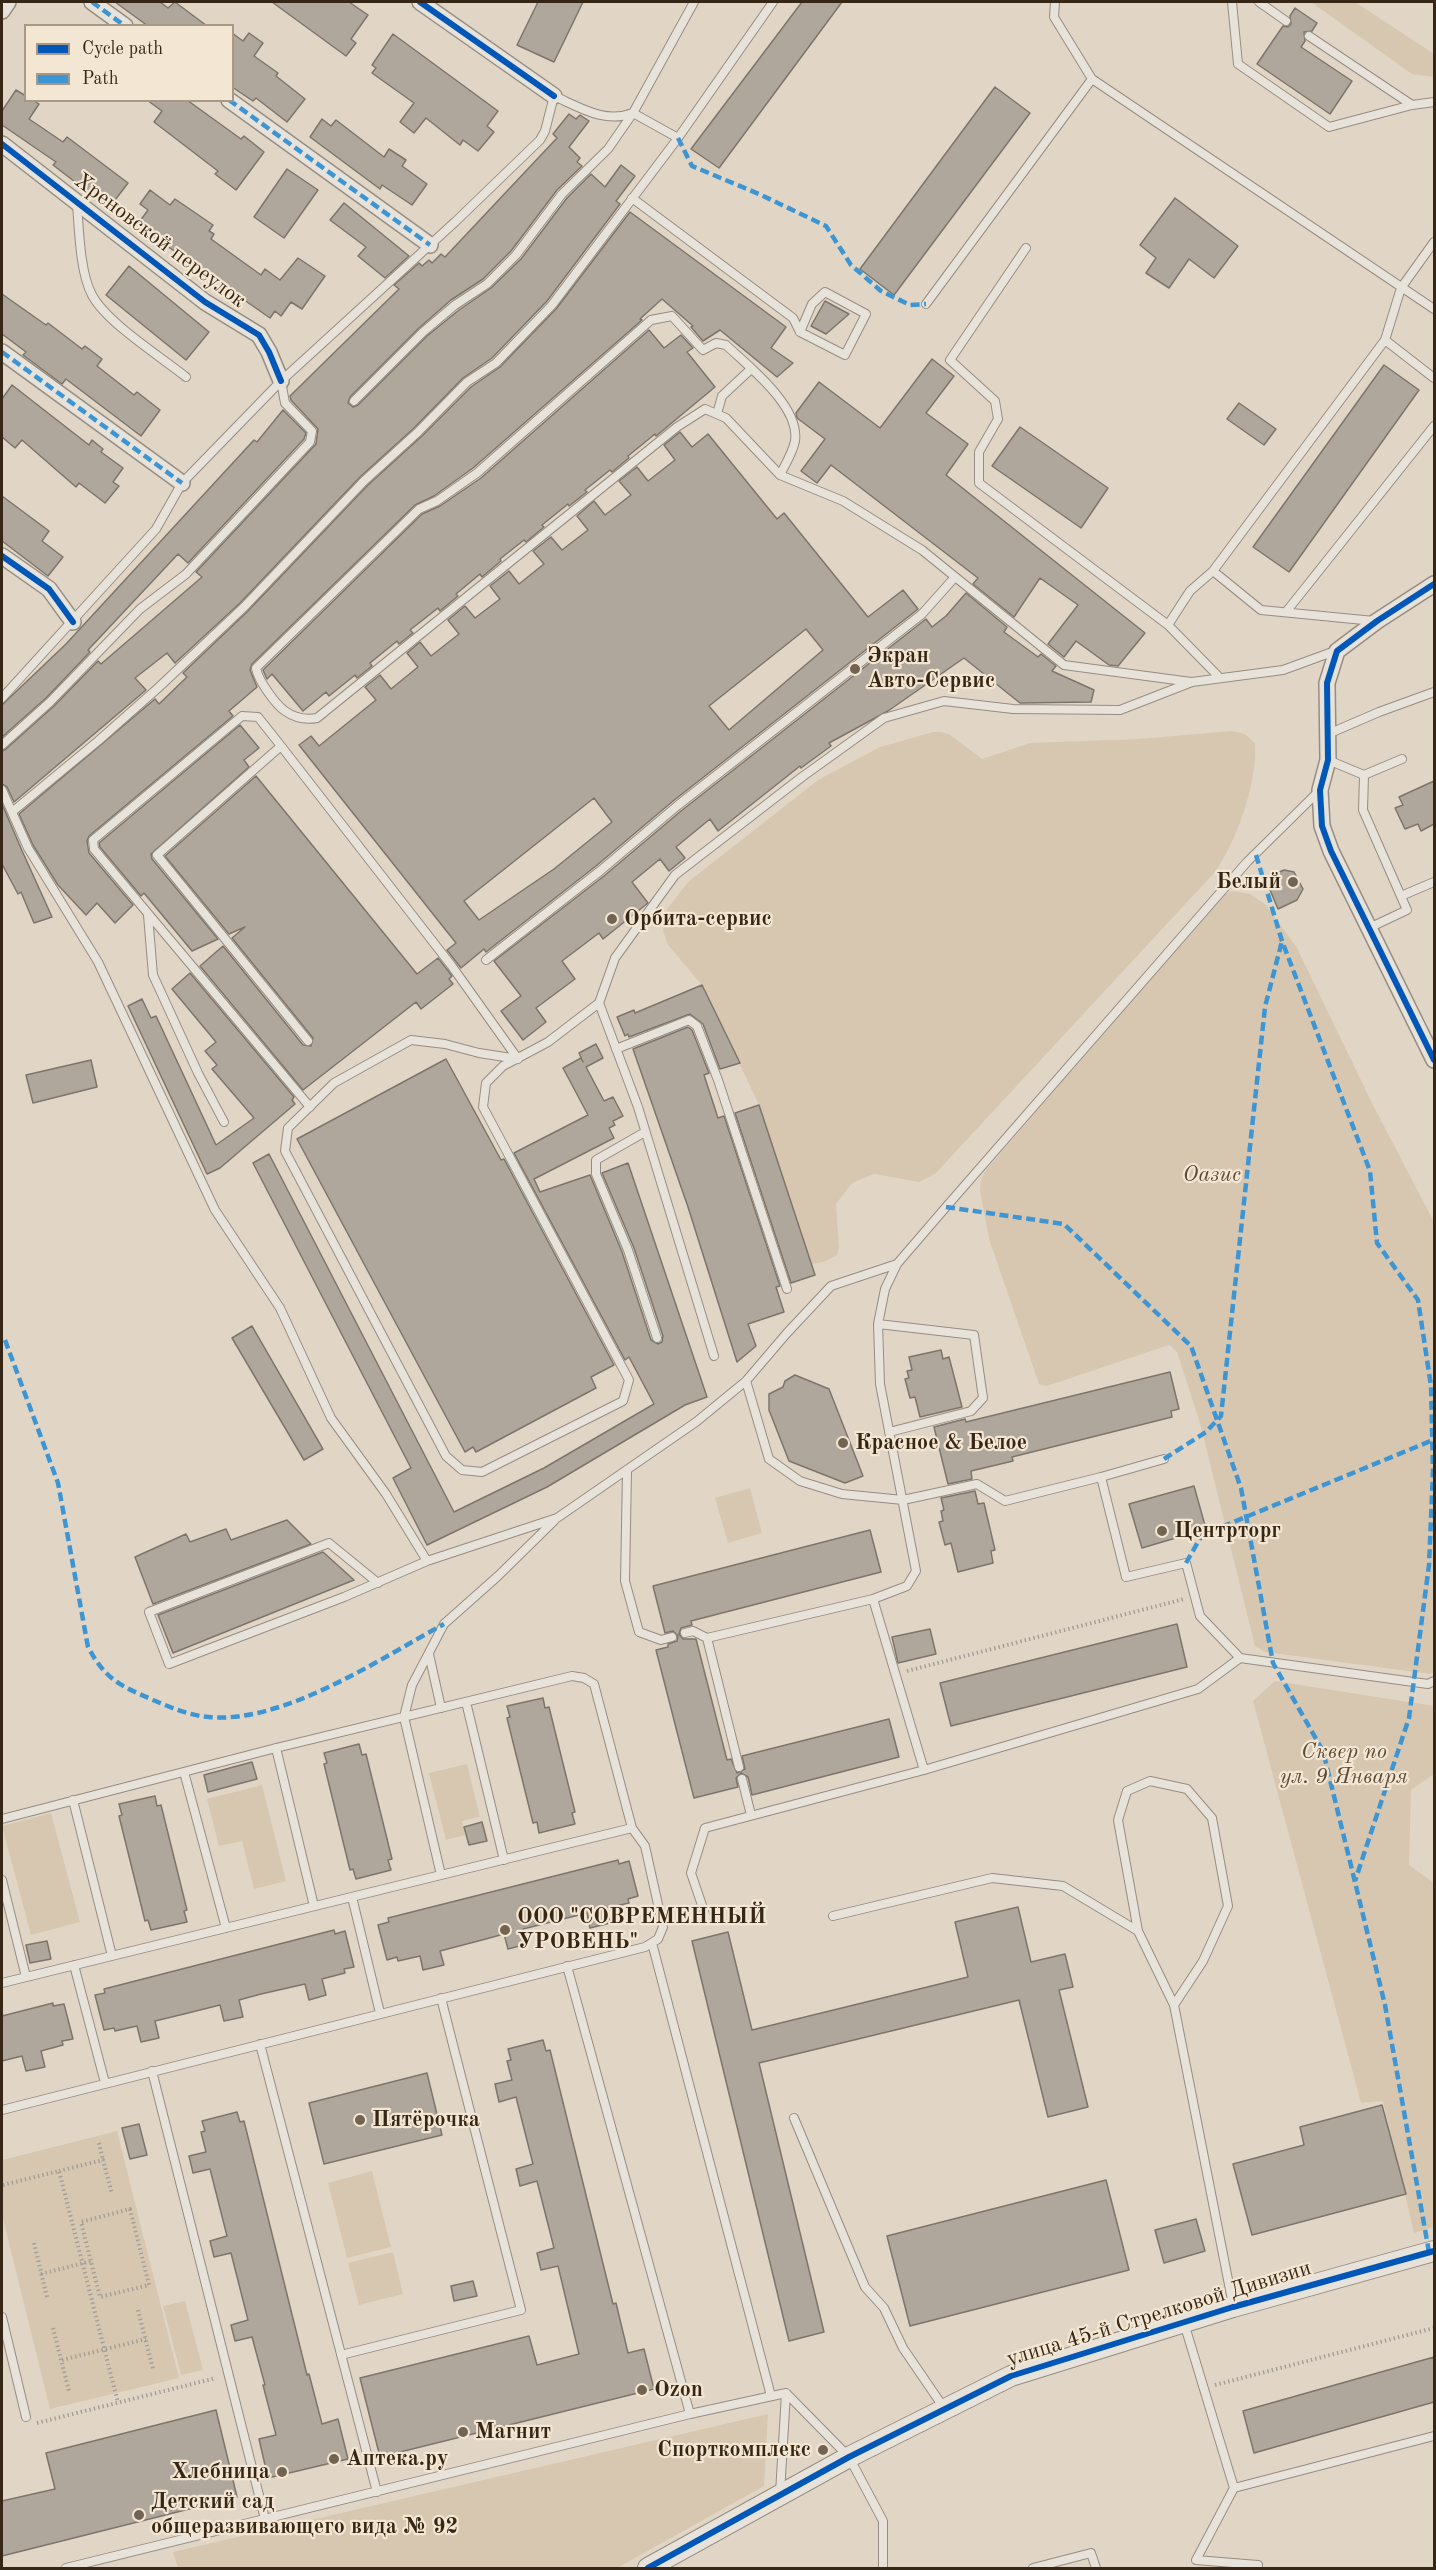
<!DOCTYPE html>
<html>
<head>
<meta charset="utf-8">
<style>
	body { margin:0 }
	#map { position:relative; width:1436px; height:2570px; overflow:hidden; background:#e1d6c6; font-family:"Old Standard TT",serif }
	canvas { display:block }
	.frame { position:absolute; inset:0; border:3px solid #362615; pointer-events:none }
	.legend { position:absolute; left:24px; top:24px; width:210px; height:78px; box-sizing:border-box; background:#f3e6d2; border:2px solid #a79986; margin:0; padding:8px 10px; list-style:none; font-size:18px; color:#362615 }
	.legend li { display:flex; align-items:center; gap:12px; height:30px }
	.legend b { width:30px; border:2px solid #a79986 }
</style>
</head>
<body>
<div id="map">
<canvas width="1436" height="2570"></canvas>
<div class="frame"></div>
<ul class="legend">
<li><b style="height:8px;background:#0057b8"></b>Cycle path</li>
<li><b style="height:8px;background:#3e95d3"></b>Path</li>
</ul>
</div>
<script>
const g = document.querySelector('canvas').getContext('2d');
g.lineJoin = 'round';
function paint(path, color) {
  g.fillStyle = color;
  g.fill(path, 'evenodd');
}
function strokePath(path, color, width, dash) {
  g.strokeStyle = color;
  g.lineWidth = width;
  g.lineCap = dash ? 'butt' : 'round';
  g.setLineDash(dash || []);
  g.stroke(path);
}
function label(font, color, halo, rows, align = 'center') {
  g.font = font + ' "Old Standard TT",serif';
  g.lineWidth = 4.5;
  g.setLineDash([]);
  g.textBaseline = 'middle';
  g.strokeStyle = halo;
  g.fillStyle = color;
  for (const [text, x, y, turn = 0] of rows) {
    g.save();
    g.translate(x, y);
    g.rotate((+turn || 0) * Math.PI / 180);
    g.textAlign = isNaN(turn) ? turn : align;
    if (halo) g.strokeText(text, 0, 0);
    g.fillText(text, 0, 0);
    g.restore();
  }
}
const green = new Path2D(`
	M1311,2H1355L1434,54V77L1412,74Z
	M1232,731L1245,734L1255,743C1258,781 1237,841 1215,872L935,1174L919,1182L874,1174L852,1183L836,1204L839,1248L837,1255L824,1262L812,1264L759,1105L702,985L668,945L663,931L667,909L688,882L818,780L880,747L933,732H941L949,734L982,759L1030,743L1138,739Z
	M1232,891L1250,894L1266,905L1297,948L1373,1105L1434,1222V1673L1430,1674L1265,1652L1255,1646L1200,1423L1177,1352L1169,1345L1047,1386L1039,1384L989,1239L980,1190L981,1179L986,1170L1222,896Z
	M750,1488L762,1533L728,1543L715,1498Z
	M1275,1681L1434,1706V1774L1411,1790L1409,1865L1434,1883V2227L1414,2233L1383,2101L1361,2103L1253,1701Z
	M467,1764L480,1817L462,1821L465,1835L446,1840L429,1773Z
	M262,1785L286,1881L254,1889L242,1841L219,1846L207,1799Z
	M51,1813L80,1922L31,1935L2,1826Z
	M117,2131L179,2378L50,2409L2,2215V2160Z
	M372,2171L391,2247L347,2258L328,2183Z
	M393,2252L403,2294L359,2305L348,2263Z
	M185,2301L203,2370L181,2375L163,2306Z
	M768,2414L764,2486L617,2568H178L173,2552Z`);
const building = new Path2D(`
	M115,2H160L168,8L175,2L207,26H148Z
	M272,2H349L368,15L351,39L356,43L346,56Z
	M538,2H583L554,62L517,45Z
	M802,2H842L719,168L691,149Z
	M1295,8L1317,23L1312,31L1304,32L1305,41L1301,47L1352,81L1330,114L1257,64L1283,26L1288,27L1291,24L1290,16Z
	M232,33L243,41L249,33L263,43L254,56L278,73L276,76L305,99L287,122L256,98L253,101L232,87Z
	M393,34L498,111L487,126L494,132L478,151L463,140L460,145L426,118L414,133L400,122L414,103L372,73L376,68L372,65Z
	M995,87L1030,113L894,295L860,269Z
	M16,90L26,96V100H33L39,104L29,119L63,142L67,137L128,183L109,208L53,165L56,162L2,125V111Z
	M147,100H187L241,139L244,136L264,152L236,190L215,174L218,171L154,122L162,111Z
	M569,114L576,119L580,115L589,121L569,147L580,158L577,162L582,166L557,190L511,251L483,279L451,300L419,328L350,397L348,403L353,407L358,405L427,336L459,310L491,288L521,259L567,198L591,174L605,187L621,165L635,176L616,201L620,204L547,301L492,358L463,378L414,428L360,477L240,603L175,663L167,653L135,678L146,690L14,802L7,787L2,784V751L6,749L54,706L98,661L101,664L202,577L196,572L316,444L318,429L291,400L290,396L399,289L394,285L419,263L422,266L429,260L432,263L441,254L445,257L557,138L553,134Z
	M322,119L331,126L336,120L384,157L389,149L406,160L402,166L427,184L412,205L382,185L380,189L310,137Z
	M287,169L318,190L284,238L254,217Z
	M150,190L170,205L175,199L213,225L209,231L214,234L211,239L261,275L265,269L280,280L298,258L325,276L302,309L291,302L281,316L275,311L270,318L137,225L148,210L140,204Z
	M1175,198L1238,246L1214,278L1189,259L1169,288L1146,273L1156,258L1140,245Z
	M344,203L409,256L385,278L358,256L366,247L330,220Z
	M630,212L786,327L771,348L793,363L777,377L720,330L703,341L691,327L693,326L662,299L640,319L642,320L473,468L434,496L415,505L252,664L250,670L257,687L229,711L233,716L89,836L87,841L89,853L133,905L115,923L97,903L86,915L58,885L33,845L19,814L155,699L159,704L187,677L183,673L248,611L368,485L422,436L471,387L500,367L556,309Z
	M129,266L209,332L186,360L106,295Z
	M2,294L46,325L48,323L82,349L85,346L102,359L97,366L134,395L137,392L160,410L141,436L66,379L62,384L23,355L26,352L2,334Z
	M825,301L849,314L826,334L811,326Z
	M649,330L664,348L681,335L693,348L687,352L715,387L656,436L655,434L628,456L629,458L612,472L610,470L585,490L587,492L569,506L568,504L542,525L544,527L526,542L524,540L500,559L501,561L482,577L480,574L456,594L458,596L440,611L438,608L410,630L413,633L399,644L397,641L370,663L372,666L357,678L355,675L329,696L326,692L303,711L272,674L267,679L263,670L422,514L440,506L481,478Z
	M932,359L954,376L926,413L968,444L946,475L1145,633L1118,666L1109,665L1076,641L1064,657L1048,644L1078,605L1040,578L1014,617L973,584L978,578L831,465L817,483L801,471L825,439L797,418L796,413L819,382L880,428Z
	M1384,365L1419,390L1289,572L1253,547Z
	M12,385L89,445L92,440L103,449L101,452L123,468L113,482L119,486L105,503L79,483L76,487L22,440L15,448L2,437V399Z
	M1239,403L1276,429L1264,445L1227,419Z
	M283,410L306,433L304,439L188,563L178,554L88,650L90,652L46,698L2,737V705L66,644L254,440L257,442Z
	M1020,427L1108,488L1081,528L992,466Z
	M680,432L692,447L708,434L777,519L784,513L868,617L903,590L918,609L673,801L596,866L486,952L484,949L461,968L447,950L456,943L299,745L311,736L319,746L376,700L365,687L380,675L391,689L418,667L407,653L420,642L431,656L459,634L448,620L465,606L475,618L500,599L490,586L509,571L519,584L544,564L533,551L551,537L562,550L588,530L577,516L594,501L605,515L631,495L619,481L637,467L648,481L675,460L664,445ZM806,629L823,650L729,730L709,706ZM594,798L612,822L554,869L479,920L464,901Z
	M2,496L49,531L42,541L63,557L48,576L2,541Z
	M966,593L1007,627L1004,632L1038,657L1041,654L1056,666L1052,671L1094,690L1091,702L1020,703L964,658L888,711L829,743L831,746L801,768L800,766L718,831L710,819L676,847L685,858L669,871L660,859L632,882L648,903L603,939L599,933L562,961L575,979L536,1008L546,1022L523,1040L501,1011L521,996L494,961L604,876L681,811L926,619L932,627L946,616Z
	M240,725L259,748L244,760L249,767L151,854L152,859L218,939L192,951L144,893L141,896L100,847L99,843Z
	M256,776L417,974L438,958L452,976L449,979L453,984L421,1009L416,1002L303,1090L200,966L223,946L303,1045L311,1046L313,1038L232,938L245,927L229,934L165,856Z
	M1434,781V824L1421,831L1418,824L1405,829L1395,808L1403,805L1399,797Z
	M2,804L20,846L19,844L52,917L34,923L21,892L18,894L2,864Z
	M1284,870L1294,872L1303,889L1297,900L1278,909L1265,878Z
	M190,973L294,1097L292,1100L295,1104L220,1168L207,1174L128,1006L142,999L151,1018L156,1016L216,1145L254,1118L212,1069L217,1065L205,1051L216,1042L172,989Z
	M702,985L740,1063L720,1069L703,1024L690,1014L629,1037L628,1034L625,1036L617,1017L634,1010L635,1013Z
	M688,1027L692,1030L709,1073L704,1075L718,1118L724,1116L780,1286L776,1287L784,1312L748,1324L756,1346L737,1362L688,1207L633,1049Z
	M596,1044L603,1058L586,1067L604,1101L613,1097L623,1116L613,1121L615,1125L609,1128L614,1138L534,1179L540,1192L590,1175L622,1252L651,1340L658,1344L662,1342L663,1336L634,1248L602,1173L628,1163L707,1397L685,1405L547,1487L427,1545L393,1478L411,1468L253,1163L269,1154L454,1512L544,1468L654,1404L629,1357L625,1360L514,1153L588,1115L563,1068L581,1058L583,1062L579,1053Z
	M446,1059L501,1160L504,1159L614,1365L591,1377L596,1388L476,1452L473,1447L465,1452L297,1139Z
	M91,1060L97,1087L33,1103L26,1075Z
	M759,1105L815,1275L791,1283L735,1113Z
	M252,1326L323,1449L304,1460L232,1338Z
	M941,1350L943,1359L949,1357L962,1407L920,1417L915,1397L910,1398L905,1379L909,1378L907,1371L912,1370L909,1357Z
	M1170,1372L1179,1409L1171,1411L1172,1417L1012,1457L1013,1461L971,1471L972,1479L948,1484L934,1427L965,1419L966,1422Z
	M795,1375L829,1389L863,1476L845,1483L789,1461L769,1410V1394L783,1387L785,1381Z
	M1194,1486L1206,1529L1142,1548L1129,1504Z
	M975,1491L978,1504L984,1503L995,1550L991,1551L993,1563L958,1572L951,1543L945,1545L939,1522L943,1521L941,1511L944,1510L941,1498Z
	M287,1520L311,1544L153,1604L135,1557L186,1534L190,1542L226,1529L231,1540Z
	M870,1530L881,1572L691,1621L692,1625L681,1628L679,1634L683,1639H696L727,1760L731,1759L737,1773L745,1769L742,1756L889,1719L899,1757L752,1795L748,1777L741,1773L736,1778L738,1787L694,1798L656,1650L668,1647V1644L677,1641L678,1636L673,1631L665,1633L653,1586Z
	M323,1552L354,1580L173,1653L158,1615Z
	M1177,1624L1187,1667L951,1726L940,1683Z
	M930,1629L936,1654L898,1663L892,1637Z
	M543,1698L545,1708L549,1707L575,1812L572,1813L575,1824L539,1833L537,1822L533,1823L507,1718L510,1717L507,1706Z
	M359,1744L362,1755L366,1754L392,1859L388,1860L391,1870L356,1879L353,1869L350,1870L324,1764L327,1763L324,1753Z
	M252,1762L257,1779L208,1792L204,1775Z
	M155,1796L157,1806L161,1805L187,1910L184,1911L187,1922L151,1930L148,1920L145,1921L119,1816L122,1815L119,1804Z
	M482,1822L487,1841L469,1845L464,1827Z
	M618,1860L619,1864L629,1861L638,1896L628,1899L629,1903L607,1908L610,1923L590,1928L587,1913L523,1929L527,1944L508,1949L504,1934L482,1940L440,1951L444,1965L423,1970L420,1956L398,1961L397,1957L387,1960L378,1925L389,1922L388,1918Z
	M1018,1907L1031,1962L1065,1954L1073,1987L1059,1990L1088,2107L1048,2117L1019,2000L759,2063L824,2332L789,2341L692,1941L728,1932L752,2030L968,1977L955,1922Z
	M334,1930L335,1934L345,1931L354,1967L344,1969L345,1973L322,1979L326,1995L309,2000L305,1984L261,1994L239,2000L243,2017L224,2021L220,2005L184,2014L155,2021L159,2038L141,2042L137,2026L115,2031L114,2028L104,2030L95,1995L105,1993L104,1989Z
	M47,1941L51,1959L30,1963L26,1945Z
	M53,2003V2006L64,2004L73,2039L62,2041L63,2045L41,2051L45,2067L26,2071L22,2056L2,2061V2016Z
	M543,2040L546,2051L550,2050L613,2304L616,2303L628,2353L644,2349L654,2389L380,2457L360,2378L529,2336L537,2365L579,2354L558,2266L541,2270L537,2253L554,2248L537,2181L520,2186L518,2177L516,2169L533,2164L516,2097L499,2102L495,2084L512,2080L507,2061L511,2060L508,2049Z
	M427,2073L442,2135L324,2164L309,2103Z
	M1382,2105L1406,2194L1252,2235L1233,2164L1304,2145L1300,2127Z
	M237,2112L240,2122L244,2121L307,2375L309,2374L322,2424L338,2419L348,2459L268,2478L259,2439L276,2435L263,2385H265L252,2337L235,2341L231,2325L248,2320L231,2253L214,2257L210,2241L227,2236L210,2169L193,2173L189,2156L206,2152L201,2132L205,2131L202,2121Z
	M139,2124L147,2155L130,2159L122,2128Z
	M1106,2180L1129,2270L910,2326L887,2236Z
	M1196,2219L1205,2251L1164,2263L1155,2230Z
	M473,2281L477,2296L454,2301L451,2286Z
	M1434,2357V2402L1254,2453L1243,2411Z
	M216,2410L237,2497L2,2556V2501L55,2489L46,2453Z`);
const path = new Path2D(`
	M907,1671L1184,1599
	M99,2143L103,2160
	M59,2171L103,2160L112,2194
	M3,2185L59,2171L118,2403
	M130,2209L149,2285L100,2297L81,2222Z
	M34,2243L47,2297
	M41,2274L91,2261
	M138,2310L153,2369
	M53,2328L69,2391
	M62,2360L146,2339
	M1215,2385L1434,2328
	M37,2423L216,2378`);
const service = new Path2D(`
	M1055,2L1054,17L1092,79L1434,309
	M1232,2L1238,64L1329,127L1412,105L1434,102
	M1259,2L1286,21
	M1309,36L1412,105
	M632,198L793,318L800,332L845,355L866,314L825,292L812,304L800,332
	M77,204C79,229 80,273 92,295C107,323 160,356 186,377
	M1026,248L950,360L995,401L998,419L979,452V483L1168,625L1220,678
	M926,304L1092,79
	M1385,340L1434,378
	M354,401L423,332L455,305L487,284L516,255L562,194L608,149L633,113L678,138L773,2
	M717,414L722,396L751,369
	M780,475C785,465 793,452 795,441C800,406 749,367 726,345L716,343L703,350L672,316L651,320L477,473L437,501L419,509L256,668C258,680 275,704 285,711C295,718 306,720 317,718L677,427L705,409L726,418L780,475L843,501L922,550L1064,665L1191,682
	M1286,612L1434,426
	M1374,621L1261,610L1213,571L1385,340L1401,288L1434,242
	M1168,625L1190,591L1213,571
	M2,698L156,529L182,483L281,381L455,222L540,140L545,131L554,96C579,107 605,124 633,113L694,2
	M1328,734L1379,712L1434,692
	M2,745L50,702L140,609L186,574L310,442L312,431L285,403L281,381
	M281,746L157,855L308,1041
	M1328,760L1364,775L1363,810L1407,910L1369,928
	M1364,775L1402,759
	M2,790L28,848L98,962L215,1210L280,1308L331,1418L386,1494L427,1561
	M12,812L98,741L158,688L244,607L364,481L418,432L467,382L496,363L552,305L678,138
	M1401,896L1434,882
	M148,915L153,975L198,1073L224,1122
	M486,960L600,871L677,806L922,614L955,577
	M599,1003L638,1107L714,1356
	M616,1049L689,1020L697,1026L718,1080L787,1289
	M518,1059L479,1053L445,1044L411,1040L334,1083L288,1128L285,1151L446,1456L462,1470L482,1472L623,1401L629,1380L483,1107L486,1083L503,1066L548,1042L599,1003L615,958L675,875L802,777L884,718L944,701L1013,709L1120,710L1192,682L1283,670L1335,651
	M310,1107L94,849L93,840L242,716L258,717L281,746L451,965L518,1059
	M645,1132L596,1160V1174L628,1250L657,1338
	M878,1324L974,1335L983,1398L971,1411L889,1432
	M746,1381L769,1459L800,1481L842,1494L903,1500L977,1484L1005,1501L1101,1477
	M1164,1459L1101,1477L1126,1577L1186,1563L1200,1616L1240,1658
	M627,1471L625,1581L639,1632L661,1640L672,1637
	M378,1583L329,1543L149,1612L169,1664L344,1597L427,1561L557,1518L696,1422L746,1381L787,1333L831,1286L897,1264
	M685,1633L693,1631L707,1638L739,1767
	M707,1638L873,1599
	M429,1654L441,1708
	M466,1702L504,1860
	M276,1748L314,1906
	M924,1770L873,1599L907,1586L916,1571L880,1384L878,1324L885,1289L897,1264L946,1207L1247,862L1319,791
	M184,1772L226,1928
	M742,1779L751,1815
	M73,1800L112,1956
	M2,1819L276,1748L572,1676L584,1678L594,1684L632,1828L645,1846L663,1927L658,1939L645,1947L2,2110
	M441,1875L404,1717L412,1685L444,1624L498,1576L554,1521
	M2,1880L26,1977
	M352,1897L380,2013
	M833,1916L992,1878L1063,1886L1138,1931L1174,2005L1233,2305
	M706,1917L691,1873L705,1828L924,1770L1198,1689L1240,1658L1428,1684L1434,1681
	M1138,1931L1118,1820L1127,1791L1150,1781L1187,1789L1212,1818L1228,1906L1203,1961L1174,2005
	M652,1943L771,2396
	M74,1965L105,2083
	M567,1966L690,2414
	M2,1983L632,1828
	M260,2044L377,2492
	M152,2071L265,2519
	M794,2118L865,2287L884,2308L903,2348L944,2408
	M2,2317L26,2417
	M1184,2323L1234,2488L1434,2436
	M341,2355L521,2310L441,1998
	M1234,2488L1196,2560L1258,2565V2568
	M780,2493L786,2393
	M66,2568L690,2414L786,2393L849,2457L883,2521V2568
	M1033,2568L1091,2553L1096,2568`);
const minor = new Path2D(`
	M92,2L125,26
	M420,2L554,96
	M2,11L8,2
	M229,100L430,245
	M2,144L205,302L259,335L269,352L281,381
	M2,352L182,483
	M2,556L49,589L73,622
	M1434,584L1377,621L1337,651L1327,683L1328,760L1320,790L1322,826L1331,851L1434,1060`);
const tertiary = new Path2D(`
	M648,2568L849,2457L1011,2376L1233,2307L1434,2251`);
const quiet = new Path2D(`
	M92,2L125,26
	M229,100L430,245
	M678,138L692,166L759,194L826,226L851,265L881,291L910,305L926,304
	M2,352L182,483
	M1256,855L1282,941L1370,1171L1377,1243L1418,1300L1431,1386L1433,1471L1429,1565L1409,1718L1355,1881
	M946,1207L1064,1224L1191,1346L1241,1488L1273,1663L1323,1751L1385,2005L1429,2252
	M5,1340L58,1483L88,1647C106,1680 119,1685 153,1700C170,1707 190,1716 209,1717C283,1724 380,1659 444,1624
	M1164,1459L1206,1432L1221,1416L1265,1007L1282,941
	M1186,1563L1202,1535L1433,1440`);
const cycleway = new Path2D(`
	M420,2L554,96
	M2,144L205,302L259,335L269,352L281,381
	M2,556L49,589L73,622
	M1434,584L1377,621L1337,651L1327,683L1328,760L1320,790L1322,826L1331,851L1434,1060
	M648,2568L849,2457L1011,2376L1233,2307L1434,2251`);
const markers = [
	[855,669,6,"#726453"],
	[1293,882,6,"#726453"],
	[612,919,6,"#726453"],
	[843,1443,6,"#726453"],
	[1162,1531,6,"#726453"],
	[505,1930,6,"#726453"],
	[360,2120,6,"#726453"],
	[642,2390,6,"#726453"],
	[463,2432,6,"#726453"],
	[823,2450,6,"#726453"],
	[334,2459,6,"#726453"],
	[282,2472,6,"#726453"],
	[139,2515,6,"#726453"]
];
const streetNames = [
	["Хреновской переулок",160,241,37],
	["улица 45-й Стрелковой Дивизии",1159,2314,-17]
];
const poiNames = [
	["Экран",867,656],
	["Авто-Сервис",867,681],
	["Белый",1281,882,"right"],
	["Орбита-сервис",624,919],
	["Красное & Белое",855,1443],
	["Центрторг",1174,1531],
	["ООО \"СОВРЕМЕННЫЙ",517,1917],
	["УРОВЕНЬ\"",517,1942],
	["Пятёрочка",372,2120],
	["Ozon",654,2390],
	["Магнит",475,2432],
	["Спорткомплекс",811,2450,"right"],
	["Аптека.ру",346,2459],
	["Хлебница",270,2472,"right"],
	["Детский сад",151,2502],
	["общеразвивающего вида № 92",151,2527]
];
const parkNames = [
	["Оазис",1212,1175],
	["Сквер по",1344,1752],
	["ул. 9 Января",1344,1777]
];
paint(green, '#d7c7b0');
paint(building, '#b0a79c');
strokePath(building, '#7d756b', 1.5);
strokePath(service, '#968d82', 10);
strokePath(minor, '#968d82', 18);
strokePath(tertiary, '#968d82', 22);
strokePath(path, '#a6a099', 4, [1.5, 3]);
strokePath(service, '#e7e2da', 8);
strokePath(minor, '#e7e2da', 15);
strokePath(tertiary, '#e7e2da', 20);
strokePath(quiet, '#3e95d3', 4.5, [9, 4.5]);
strokePath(cycleway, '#0057b8', 6);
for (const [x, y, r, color] of markers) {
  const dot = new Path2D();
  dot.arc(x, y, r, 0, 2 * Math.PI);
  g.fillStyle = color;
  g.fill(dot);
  strokePath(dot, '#f3e6d2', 2);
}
label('22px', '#362615', '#f3e6d2', streetNames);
label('bold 22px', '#362615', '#f3e6d2', poiNames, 'left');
label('italic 22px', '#5c4b37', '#f3e6d2', parkNames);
</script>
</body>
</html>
